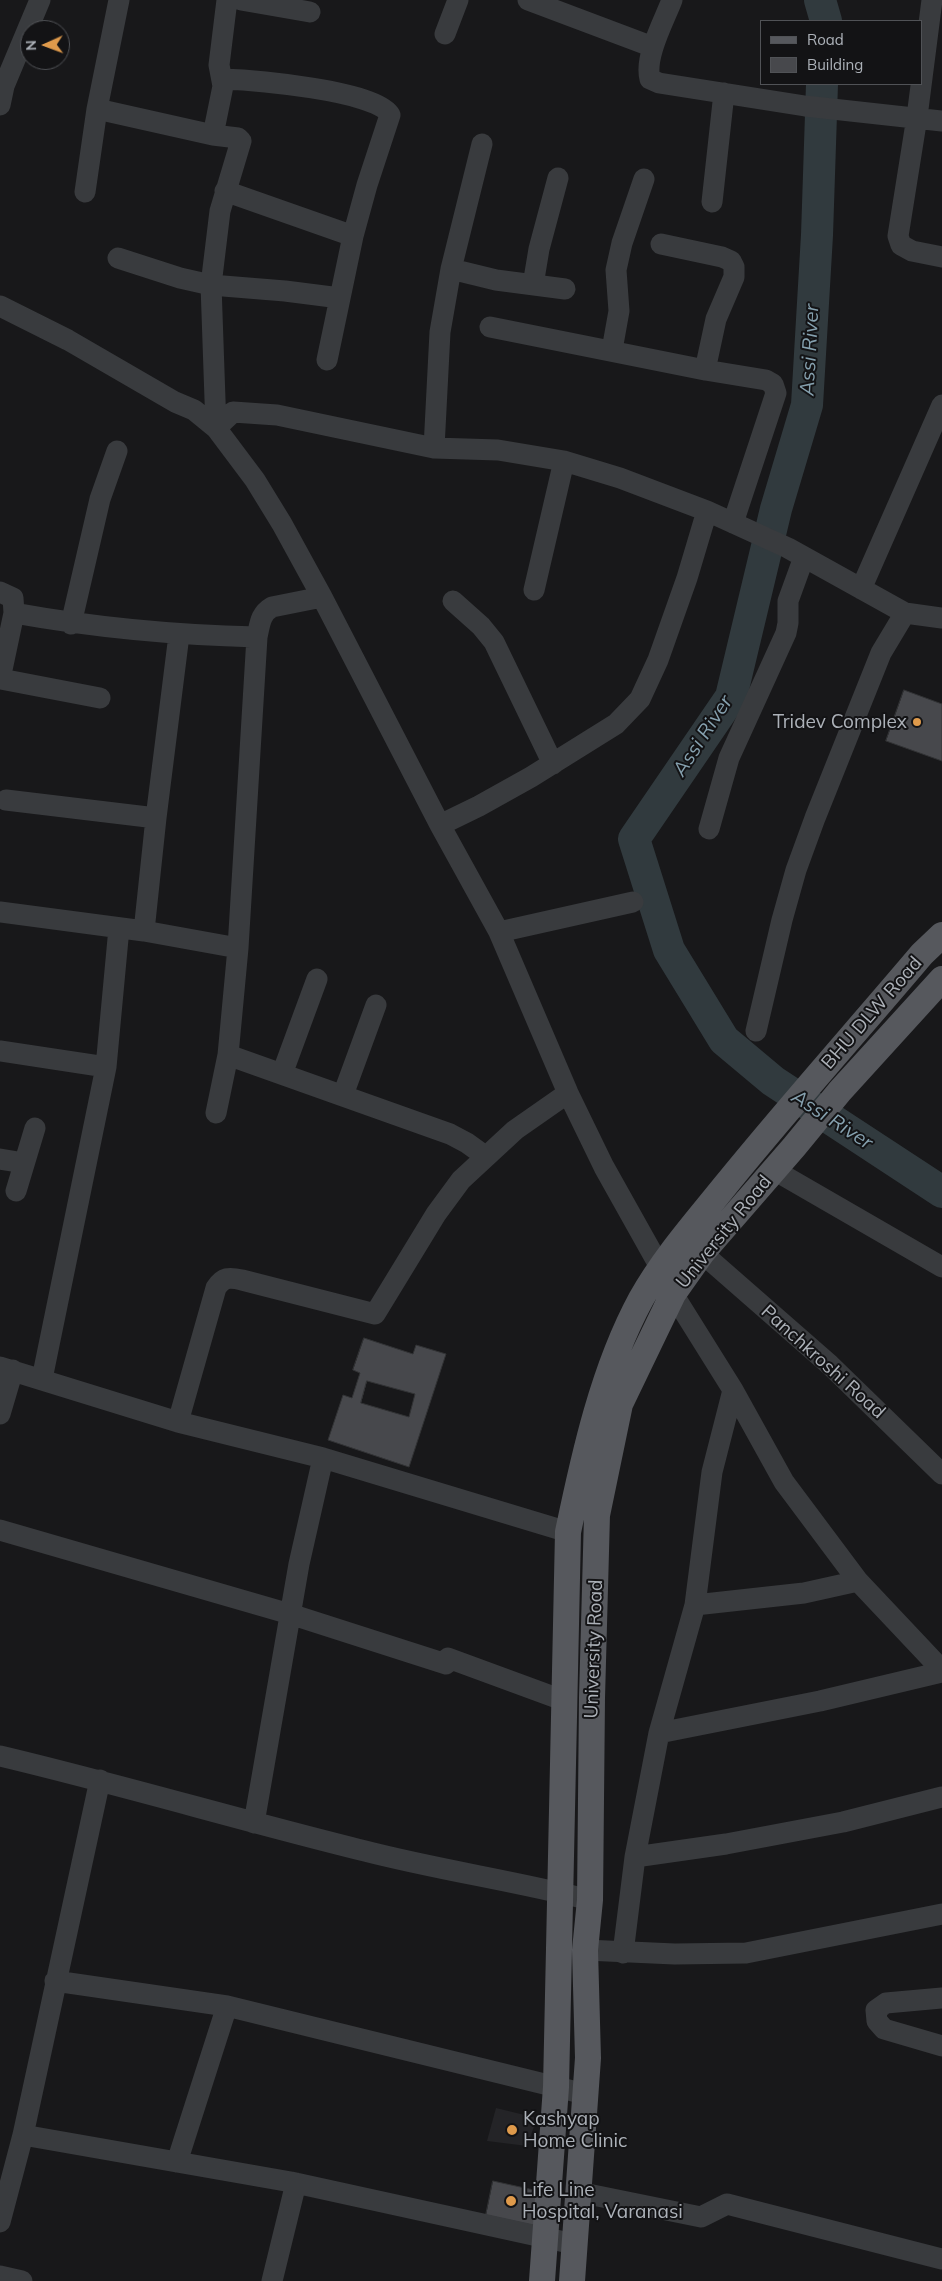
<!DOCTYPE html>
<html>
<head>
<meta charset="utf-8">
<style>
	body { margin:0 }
	#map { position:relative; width:942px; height:2281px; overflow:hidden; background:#18181a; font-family:Mulish,sans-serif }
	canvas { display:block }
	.legend { position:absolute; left:760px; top:20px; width:162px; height:65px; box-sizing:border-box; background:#131315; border:1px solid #505256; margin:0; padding:6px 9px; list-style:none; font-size:15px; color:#acb1b8 }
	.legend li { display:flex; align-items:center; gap:10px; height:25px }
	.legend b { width:25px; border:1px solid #505256 }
	.north { position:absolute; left:20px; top:20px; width:50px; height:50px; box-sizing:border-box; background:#131315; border:1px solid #505256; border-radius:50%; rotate:268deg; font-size:14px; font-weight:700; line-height:20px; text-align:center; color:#acb1b8 }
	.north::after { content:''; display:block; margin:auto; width:18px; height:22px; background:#df9a4b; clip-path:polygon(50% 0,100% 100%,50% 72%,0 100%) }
</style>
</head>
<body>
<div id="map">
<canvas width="942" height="2281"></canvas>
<ul class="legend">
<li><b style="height:6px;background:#56585d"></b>Road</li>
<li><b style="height:14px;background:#47484c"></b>Building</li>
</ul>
<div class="north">N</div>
</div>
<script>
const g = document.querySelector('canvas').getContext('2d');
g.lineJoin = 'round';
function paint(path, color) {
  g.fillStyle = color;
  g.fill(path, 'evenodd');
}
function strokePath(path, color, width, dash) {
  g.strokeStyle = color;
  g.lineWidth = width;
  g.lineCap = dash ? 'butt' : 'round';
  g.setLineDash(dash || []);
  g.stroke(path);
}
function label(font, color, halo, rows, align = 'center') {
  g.font = font + ' Mulish,sans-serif';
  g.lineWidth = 4;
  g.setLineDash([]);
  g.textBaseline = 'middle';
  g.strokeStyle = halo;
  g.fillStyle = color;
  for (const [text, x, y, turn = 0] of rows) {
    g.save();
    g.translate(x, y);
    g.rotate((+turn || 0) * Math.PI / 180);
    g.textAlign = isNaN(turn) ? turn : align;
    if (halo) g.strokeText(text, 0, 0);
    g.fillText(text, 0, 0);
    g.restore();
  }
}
const built = new Path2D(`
	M496,2108L537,2118L527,2146L487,2141Z`);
const river = new Path2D(`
	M820,0L826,21
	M822,84L817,235L807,405L776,509L731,697L634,839L669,950L724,1040L773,1081L942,1192`);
const building = new Path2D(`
	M904,690L942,704V761L886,741Z
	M364,1338L413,1354L416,1345L446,1354L409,1467L328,1440L343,1395L352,1398L360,1373L353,1370ZM367,1381L415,1394L409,1417L361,1403Z
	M493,2181L543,2192L536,2226L486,2215Z`);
const minor = new Path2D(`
	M241,0L310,12
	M528,0L653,47
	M672,0C664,21 644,57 650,79L659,83L805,106L942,121
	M932,0L917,117L898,236L901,245L912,251L942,257
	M445,34L458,0
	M222,79C251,80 377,90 390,115L367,185L353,236L327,360
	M0,105L4,86L40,0
	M97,109L213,135
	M225,191L353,236
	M85,192L97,109L119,0
	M712,202L724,93
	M661,244L722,257L731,261L734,267V277L716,319L705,370
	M118,258L180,278L211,285L285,291L340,298
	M451,269L496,280L565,289
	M533,285L539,249L558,178
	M0,306L68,340L175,402L194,410L216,428L255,480L282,524L322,597L440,825L499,932L568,1093L604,1167L660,1267L673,1294L733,1390L784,1482L858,1581L942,1670
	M490,327L705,370L766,380L773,384L776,393L733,523
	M612,350L619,311L616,270L622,243L644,179
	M216,428L233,412L277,415L434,448L498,450L564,461L620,478L707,511L788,548L905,613L942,618
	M216,428L211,285L220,211L241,141L238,138L213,135L223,86L219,65L227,0
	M434,448L440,332L451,269L482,144
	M861,589L942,405
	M534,590L564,461
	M0,592L13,598L14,613
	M453,601L481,626L494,642L553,764
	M71,624L100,499L117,451
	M0,679L14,613C97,628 173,635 257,637
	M1,679L100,698
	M6,800L156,818
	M440,825L479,806L531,777L616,724L640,699L658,660L687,578L707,511
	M709,829L729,758L786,633L788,623V601L804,557
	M0,912L144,931L238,948
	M144,931L156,818L179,635
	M499,932L633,902
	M756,1031L782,920L796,870L815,818L881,653L905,613
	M0,1051L106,1067L119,928
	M228,1055L450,1134L467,1143L485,1156
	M282,1074L317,979
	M343,1095L376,1005
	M216,1113L228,1055L238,948L257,637C260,624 260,614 272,607L322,597
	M0,1159L24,1163
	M774,1170L942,1267
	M16,1191L35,1128
	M702,1253L830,1365L942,1474
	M0,1367L178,1422L323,1458L568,1532
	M42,1379L106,1067
	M0,1414L13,1370
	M178,1422L216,1288C223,1277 229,1277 242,1280L375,1314L436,1214L461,1180L515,1130L568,1093
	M0,1530L290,1614L446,1664
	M695,1605L804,1593L858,1581
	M448,1658L565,1701
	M659,1733L820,1701L942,1672
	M0,1756C122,1785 243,1821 365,1851C439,1870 515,1881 590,1900
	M254,1823L299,1564L323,1458
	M635,1857L726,1844L843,1822L942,1797
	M585,1950L675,1954L746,1953L942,1914
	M623,1953L635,1857L659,1733L695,1605L712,1472L733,1390
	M55,1981L227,2006L585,2094
	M942,1998L886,2003L876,2010L877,2021L884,2029L942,2046
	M23,2135L291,2182L574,2244
	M177,2162L227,2006
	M578,2192L701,2217L727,2204L942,2259
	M0,2222L23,2135L100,1780
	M0,2276L22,2281
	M272,2281L296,2183`);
const major = new Path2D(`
	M542,2281L556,2087L568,1532C584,1455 603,1369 641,1299C664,1258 695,1223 724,1187C788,1108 856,1032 922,954L942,935
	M572,2281L588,2058L585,1950L590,1900L592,1698L597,1515L620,1404L673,1294L702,1253L794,1147L840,1091L942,979`);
const markers = [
	[917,722,5,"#df9a4b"],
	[512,2130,6,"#df9a4b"],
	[511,2201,6,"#df9a4b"]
];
const poiNames = [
	["Tridev Complex",907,722,"right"],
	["Kashyap",523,2119],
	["Home Clinic",523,2141],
	["Life Line",522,2190],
	["Hospital, Varanasi",522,2212]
];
const streetNames = [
	["BHU DLW Road",872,1013,-49],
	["University Road",724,1232,-51],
	["Panchkroshi Road",823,1362,42],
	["University Road",594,1649,-88]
];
const waterNames = [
	["Assi River",810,350,-87],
	["Assi River",703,736,-57],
	["Assi River",832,1120,33]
];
paint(built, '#242427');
strokePath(river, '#313a3e', 32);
paint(building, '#47484c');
strokePath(building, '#323335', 1);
strokePath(minor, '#393b3e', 21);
strokePath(major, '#56585d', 26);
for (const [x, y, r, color] of markers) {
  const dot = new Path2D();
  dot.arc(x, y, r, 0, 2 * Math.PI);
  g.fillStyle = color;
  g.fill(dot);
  strokePath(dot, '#131315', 2);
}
label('19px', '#acb1b8', '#131315', poiNames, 'left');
label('19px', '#acb1b8', '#131315', streetNames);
label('italic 20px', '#86a1af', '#131315', waterNames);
</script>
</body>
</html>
